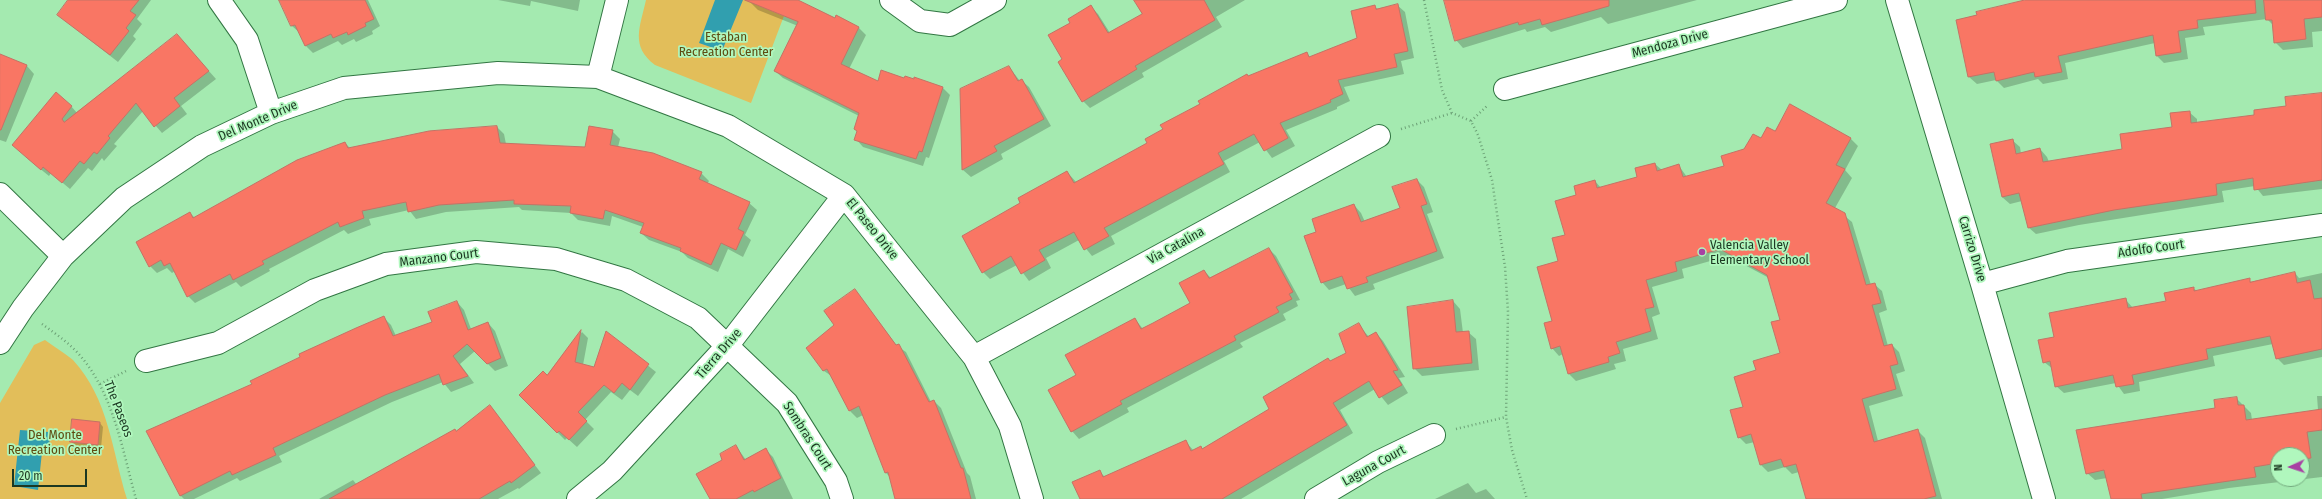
<!DOCTYPE html>
<html>
<head>
<meta charset="utf-8">
<style>
	body { margin:0 }
	#map { position:relative; width:2322px; height:499px; overflow:hidden; background:#a4eab0; font-family:"Fira Sans Condensed",sans-serif }
	canvas { display:block }
	.north { position:absolute; left:2270px; top:447px; width:40px; height:40px; box-sizing:border-box; background:#b0f7bd; border:1px solid #75ab7f; border-radius:50%; rotate:267deg; font-size:11px; font-weight:700; line-height:16px; text-align:center; color:#1c3822 }
	.north::after { content:''; display:block; margin:auto; width:14px; height:18px; background:#a840a3; clip-path:polygon(50% 0,100% 100%,50% 72%,0 100%) }
	.scale { position:absolute; left:12px; top:469px; width:75px; height:18px; box-sizing:border-box; border:2px solid #1c3822; border-top:0; padding-left:5px; font-size:12px; line-height:14px; white-space:nowrap; color:#1c3822; -webkit-text-stroke:3px #b0f7bd; paint-order:stroke }
</style>
</head>
<body>
<div id="map">
<canvas width="2322" height="499"></canvas>
<div class="north">N</div>
<div class="scale">20 m</div>
</div>
<script>
const g = document.querySelector('canvas').getContext('2d');
g.lineJoin = 'round';
function paint(path, color) {
  g.fillStyle = color;
  g.fill(path, 'evenodd');
}
function strokePath(path, color, width, dash) {
  g.strokeStyle = color;
  g.lineWidth = width;
  g.lineCap = dash ? 'butt' : 'round';
  g.setLineDash(dash || []);
  g.stroke(path);
}
function label(font, color, halo, rows, align = 'center') {
  g.font = font + ' "Fira Sans Condensed",sans-serif';
  g.lineWidth = 3.5;
  g.setLineDash([]);
  g.textBaseline = 'middle';
  g.strokeStyle = halo;
  g.fillStyle = color;
  for (const [text, x, y, turn = 0] of rows) {
    g.save();
    g.translate(x, y);
    g.rotate((+turn || 0) * Math.PI / 180);
    g.textAlign = isNaN(turn) ? turn : align;
    if (halo) g.strokeText(text, 0, 0);
    g.fillText(text, 0, 0);
    g.restore();
  }
}
const green = new Path2D(`
	M646,0H790L751,103L655,65C630,46 640,27 646,0Z
	M45,340C54,347 65,353 73,360C109,399 112,451 127,499H0V403L34,345Z`);
const water = new Path2D(`
	M715,0H743L722,51L699,43Z
	M20,430L49,432L50,450L42,452L38,490L14,486Z`);
const shadow = new Path2D(`
	M69,0H151L137,19L142,24L133,36L136,39L118,62L58,15Z
	M284,0H368L380,26L372,31L373,34L356,42L354,39L342,45L338,41L313,53L306,46L300,33L292,26Z
	M498,0H580L578,11L531,1L530,6Z
	M752,0H796L835,19L859,28L866,35L849,69L878,83L904,79L943,88L950,95L929,158L926,157L923,166L863,147L856,139L858,132L855,129L859,116L783,78L775,71L798,26L758,10L751,3Z
	M1136,0H1245L1216,17L1222,27L1142,73L1144,77L1090,108L1083,101L1064,60L1071,23L1091,7L1098,14L1110,33L1143,14Z
	M1445,0H1697L1608,24L1601,17L1551,32L1545,27L1527,32L1525,29L1463,48L1456,40Z
	M2035,0H2322V31L2312,32L2313,47L2283,50L2275,42L2274,26L2267,19L2203,27L2205,35L2185,38L2188,59L2164,63L2157,56L2155,43L2065,63L2068,79L2043,84L2038,79L2004,88L1996,80L1977,84L1969,77L1957,20Z
	M1397,5L1405,12L1414,58L1401,61L1404,74L1344,87L1350,101L1337,107V109L1286,130L1295,146L1272,158L1260,142L1224,161L1230,172L1111,236L1115,244L1092,256L1079,240L1046,258L1051,268L1029,281L1017,265L990,279L983,272L1022,203L1067,172L1077,183L1148,144L1164,129L1249,77L1307,54L1311,58L1358,38L1375,7L1378,9Z
	M184,43L216,79L181,106L187,114L162,133L143,111L114,144L117,146L104,161L102,158L92,171L88,168L70,189L51,173L49,176L28,159L71,106L77,113Z
	M0,55L27,66L34,74L6,142L0,140Z
	M1009,67L1020,81L1021,80L1029,87L1051,126L1001,154L1003,159L971,177L963,170L961,90Z
	M2322,94V189L2263,196L2255,186L2222,191L2224,202L2079,225L2036,234L2028,227L2022,201L2010,204L2002,197L2012,140L2020,147L2021,154L2040,149L2047,157L2049,162L2123,149L2173,127L2189,112L2197,119V123L2255,116Z
	M1791,106L1851,139L1858,146L1845,170L1852,178L1835,208L1852,222L1871,285L1874,284L1882,291L1887,310L1879,313L1888,346L1892,345L1899,352L1905,371L1896,374L1903,396L1869,406L1878,441L1917,430L1925,438L1942,499H1807L1799,472L1792,474L1785,467L1768,472L1761,465L1755,442L1746,444L1739,437L1744,408L1757,371L1782,354L1781,320L1769,278L1728,256L1682,269L1684,278L1652,287L1660,314L1652,317L1658,339L1623,349L1626,361L1614,364L1616,369L1576,381L1569,374L1563,354L1559,356L1552,348L1560,262L1577,196L1595,181L1601,188L1639,177L1655,164L1662,170L1679,166L1687,177L1725,166L1745,150L1776,133Z
	M497,127L504,134L506,144L585,148L612,131L620,139L618,147L701,173L709,181L707,184L749,203L757,210L745,235L751,240L743,257L728,249L718,272L688,258L682,252L649,240L641,233L643,227L612,216L610,226L578,220L571,213L522,210L519,207L446,212L416,219L409,210L369,219L371,225L348,234L344,230L269,269L270,271L241,287L236,282L195,303L188,296L175,271L172,273L167,268L157,273L150,266L190,213L195,218L345,143L351,149Z
	M1417,180L1424,187L1433,212L1427,214L1444,258L1373,284L1375,289L1355,296L1346,284L1329,290L1322,282L1317,232L1354,205L1361,213L1365,222L1401,209Z
	M1269,249L1276,256L1300,300L1296,301L1298,306L1283,314L1286,320L1240,343L1243,347L1127,408L1129,412L1079,439L1072,431L1077,375L1135,319L1143,329L1192,303L1204,271L1211,278Z
	M2295,273L2299,278L2322,273V357L2284,365L2277,358L2273,344L2213,356L2215,366L2139,382L2140,391L2124,394L2116,383L2064,393L2056,386L2053,369L2044,362L2056,338L2125,299L2133,308L2167,301L2193,288L2197,291L2249,280L2252,283Z
	M855,290L897,346L906,352L931,402L934,401L941,408L967,473L970,476L976,499H896L890,477L886,473L863,415L857,418L850,411L833,377L824,371L807,348L835,325Z
	M1453,301L1460,309L1463,333L1468,332L1476,339L1479,370L1422,376L1414,368Z
	M457,302L464,310L471,329L488,323L495,331L508,366L495,371L475,351L460,364L474,383L451,392L443,382L392,402L279,456L282,462L240,481L237,478L194,499H184L180,495L253,384L383,317L391,325L396,336L433,322Z
	M1358,324L1369,337L1376,333L1383,341L1405,377L1399,378L1408,393L1388,405L1375,389L1340,410L1353,433L1241,499H1081L1099,471L1105,477L1186,442L1194,451L1202,449L1271,409L1330,361L1347,354Z
	M582,332L588,338L583,365L595,369L607,333L656,372L638,396L630,390L622,400L611,392L585,420L594,429L577,447L567,438L565,440L520,395L547,376Z
	M2317,396H2322V477L2229,488L2162,499H2112L2107,478L2095,480L2087,473L2236,398L2251,413L2252,420L2318,410ZM2278,455H2302V479H2278Z
	M490,407L541,473L519,489L518,488L498,499H454L456,432Z
	M100,423L103,427L101,448L74,445L71,441Z
	M736,446L746,460L766,450L773,457L793,499H711L724,460Z
	M353,480L357,485L412,499H319Z
	M1468,483L1476,493L1486,489L1495,499H1435Z`);
const building = new Path2D(`
	M68,0H139L130,11L136,15L126,28L129,31L110,55L57,15Z
	M279,0H365L374,19L365,23L366,26L348,35L347,32L333,38L331,34L305,46L295,25L291,26Z
	M745,0H798L835,18L836,15L859,27L841,64L878,81L881,70L904,78L905,76L914,79V77L943,87L922,152L919,151L916,159L854,140L857,131L854,129L859,113L774,71L798,22Z
	M1134,0H1204L1215,20L1135,66L1137,69L1082,102L1058,62L1062,59L1048,35L1070,23L1068,19L1091,5L1108,33L1142,14Z
	M1444,0H1609V6L1542,25L1540,19L1519,25L1518,22L1455,41Z
	M2025,0H2255L2256,13L2197,20L2198,28L2178,31L2181,52L2156,56L2153,35L2058,56L2062,72L2035,77L2034,72L1996,81L1994,72L1968,77L1956,20L1977,15L1976,12Z
	M2264,0H2322V17L2304,19L2306,39L2274,43L2272,20H2266Z
	M1398,4L1408,51L1394,54L1397,67L1338,80L1343,94L1330,100L1331,102L1280,123L1288,138L1264,151L1254,134L1218,153L1224,164L1104,228L1109,236L1084,250L1074,232L1039,250L1045,260L1021,274L1011,256L982,273L962,236L1020,203L1018,198L1067,171L1074,183L1147,143L1145,139L1163,129L1160,125L1200,104L1198,101L1247,74L1248,76L1307,52L1309,57L1357,38L1351,11L1375,5L1376,9Z
	M177,34L209,71L174,98L180,106L154,127L136,103L108,136L110,138L97,154L94,152L84,164L80,161L62,183L43,167L41,170L12,145L56,92L72,106L62,119L64,122Z
	M0,54L27,65L1,130H0Z
	M1009,66L1018,81L1022,79L1044,119L994,146L997,151L962,170L960,89Z
	M2322,93V180L2254,190L2253,178L2216,184L2217,195L2114,210L2028,228L2019,193L2002,197L1990,144L2013,139L2016,154L2040,148L2043,162L2122,149L2120,134L2172,127L2170,113L2190,111L2191,123L2254,115V110L2286,106L2285,97Z
	M1790,104L1851,138L1836,165L1845,169L1826,203L1845,213L1866,285L1875,283L1881,303L1872,305L1884,346L1892,344L1898,364L1890,366L1896,389L1862,399L1874,442L1918,429L1936,496L1924,499H1806L1796,464L1784,467L1781,459L1760,465L1751,434L1738,438L1730,410L1743,407L1734,377L1756,370L1753,361L1780,353L1771,322L1780,320L1767,275L1720,249L1675,262L1677,271L1646,280L1654,307L1645,309L1651,331L1616,342L1620,353L1608,357L1609,362L1568,374L1560,346L1551,349L1544,323L1552,321L1537,267L1558,261L1552,238L1565,235L1555,201L1576,195L1574,186L1595,180L1597,188L1637,177L1635,168L1655,163L1657,171L1679,164L1683,177L1724,166L1721,156L1744,149L1753,134L1761,138L1767,127L1775,131Z
	M497,126L500,143L585,147L589,126L613,130L610,145L653,153L702,172L699,179L750,202L738,229L744,232L736,250L721,243L711,265L680,251L681,248L640,233L644,223L605,210L603,219L570,213L571,206L514,204V200L439,205L408,212L406,202L362,211L364,218L340,227L338,222L262,261L264,264L233,280L230,274L187,297L170,263L164,266L161,260L149,267L136,242L190,212L193,218L297,160L345,142L348,148L429,131Z
	M1417,179L1427,204L1421,206L1437,251L1366,277L1368,282L1347,289L1342,276L1321,283L1304,236L1316,232L1312,219L1354,204L1361,222L1400,208L1392,187Z
	M1269,248L1293,292L1289,294L1292,299L1276,307L1279,312L1234,336L1236,340L1120,401L1122,404L1071,432L1048,390L1076,375L1065,355L1135,318L1141,329L1153,323L1190,303L1179,283L1204,270L1209,278Z
	M2295,272L2297,283L2310,280L2314,299L2322,298V349L2276,359L2270,336L2206,349L2208,359L2132,375L2134,384L2116,387L2113,375L2055,387L2050,361L2043,363L2038,340L2054,337L2049,313L2126,298L2128,308L2166,301L2164,293L2194,287V291L2250,278V282Z
	M855,289L896,345L899,344L929,402L934,400L961,468H963L971,499H895L888,472L885,473L859,406L849,411L827,369L823,371L806,348L834,325L824,311Z
	M1453,300L1456,332L1469,331L1472,363L1413,369L1407,307Z
	M457,301L468,330L488,322L501,358L487,364L467,344L453,356L468,376L443,385L439,374L385,395L273,448L276,455L232,475L230,471L180,496L146,431L252,384L250,381L300,357L299,354L356,328L384,316L393,336L432,322L428,312Z
	M1359,323L1367,337L1376,332L1398,370L1393,371L1402,385L1379,398L1369,381L1333,403L1347,425L1222,499H1080L1072,482L1100,470L1103,477L1186,440L1191,451L1201,446L1202,449L1269,409L1263,397L1328,358L1330,361L1346,353L1339,334Z
	M581,330L575,362L594,367L606,331L649,364L630,390L622,383L614,393L604,385L578,412L587,421L569,440L559,431L557,433L519,395L543,371L547,375Z
	M2237,397L2238,405H2244L2246,420L2322,409V430L2307,432L2311,458L2302,459V455H2278V463L2254,467L2256,477L2141,494L2142,499H2111L2104,470L2086,474L2076,430L2215,408L2214,400Z
	M490,405L535,465L511,483L510,481L479,499H329L455,429L456,431Z
	M72,419L100,422L98,445L70,442Z
	M736,445L744,460L766,448L781,478L754,492L753,490L736,499H710L696,474L722,460L720,454Z`);
const path = new Path2D(`
	M1424,0L1442,90L1452,113L1471,121L1478,135L1492,180L1505,267L1508,312L1506,417L1512,450L1527,499
	M1471,121L1488,105
	M1401,129L1452,113
	M42,324C53,332 65,340 75,350C113,389 122,449 136,499
	M100,384L126,371
	M1456,429L1506,417`);
const minor = new Path2D(`
	M219,0L247,40L271,113
	M891,0L920,21L950,25L995,0
	M1897,0L1982,284L2044,499
	M598,77L617,0
	M1505,89L1836,0
	M0,194L63,256
	M1982,284L2067,261L2322,225
	M0,343L23,308L63,256L124,198L202,146L271,113L344,88L498,73L598,77L728,126L844,195L974,357L1010,426L1032,499
	M974,357L1379,136
	M146,361L218,343L315,290L386,264L476,252L556,259L626,280L698,318L787,403L836,481L842,499
	M578,499L612,471L728,345L844,195
	M1316,499L1378,462L1434,435`);
const markers = [
	[1702,252,4,"#a840a3"]
];
const parkNames = [
	["Estaban",726,37],
	["Recreation Center",726,52],
	["Del Monte",55,435],
	["Recreation Center",55,450]
];
const streetNames = [
	["Mendoza Drive",1670,44,-15],
	["Del Monte Drive",258,121,-23],
	["El Paseo Drive",872,229,51],
	["Via Catalina",1176,246,-29],
	["Carrizo Drive",1972,249,73],
	["Adolfo Court",2151,249,-8],
	["Manzano Court",439,258,-7],
	["Tierra Drive",719,354,-49],
	["The Paseos",118,409,69],
	["Sombras Court",807,436,57],
	["Laguna Court",1374,466,-29]
];
const poiNames = [
	["Valencia Valley",1710,245],
	["Elementary School",1710,260]
];
paint(green, '#e2be5a');
paint(water, '#319faf');
paint(shadow, '#0003');
paint(building, '#f97664');
strokePath(building, '#c47265', 1);
strokePath(minor, '#327643', 24);
strokePath(path, '#6ca176', 2.5, [1, 3]);
strokePath(minor, '#fff', 22);
for (const [x, y, r, color] of markers) {
  const dot = new Path2D();
  dot.arc(x, y, r, 0, 2 * Math.PI);
  g.fillStyle = color;
  g.fill(dot);
  strokePath(dot, '#b0f7bd', 1.5);
}
label('13px', '#5f4b11', '#b0f7bd', parkNames);
label('13px', '#1c3822', '#b0f7bd', streetNames);
label('13px', '#1c3822', '#b0f7bd', poiNames, 'left');
</script>
</body>
</html>
